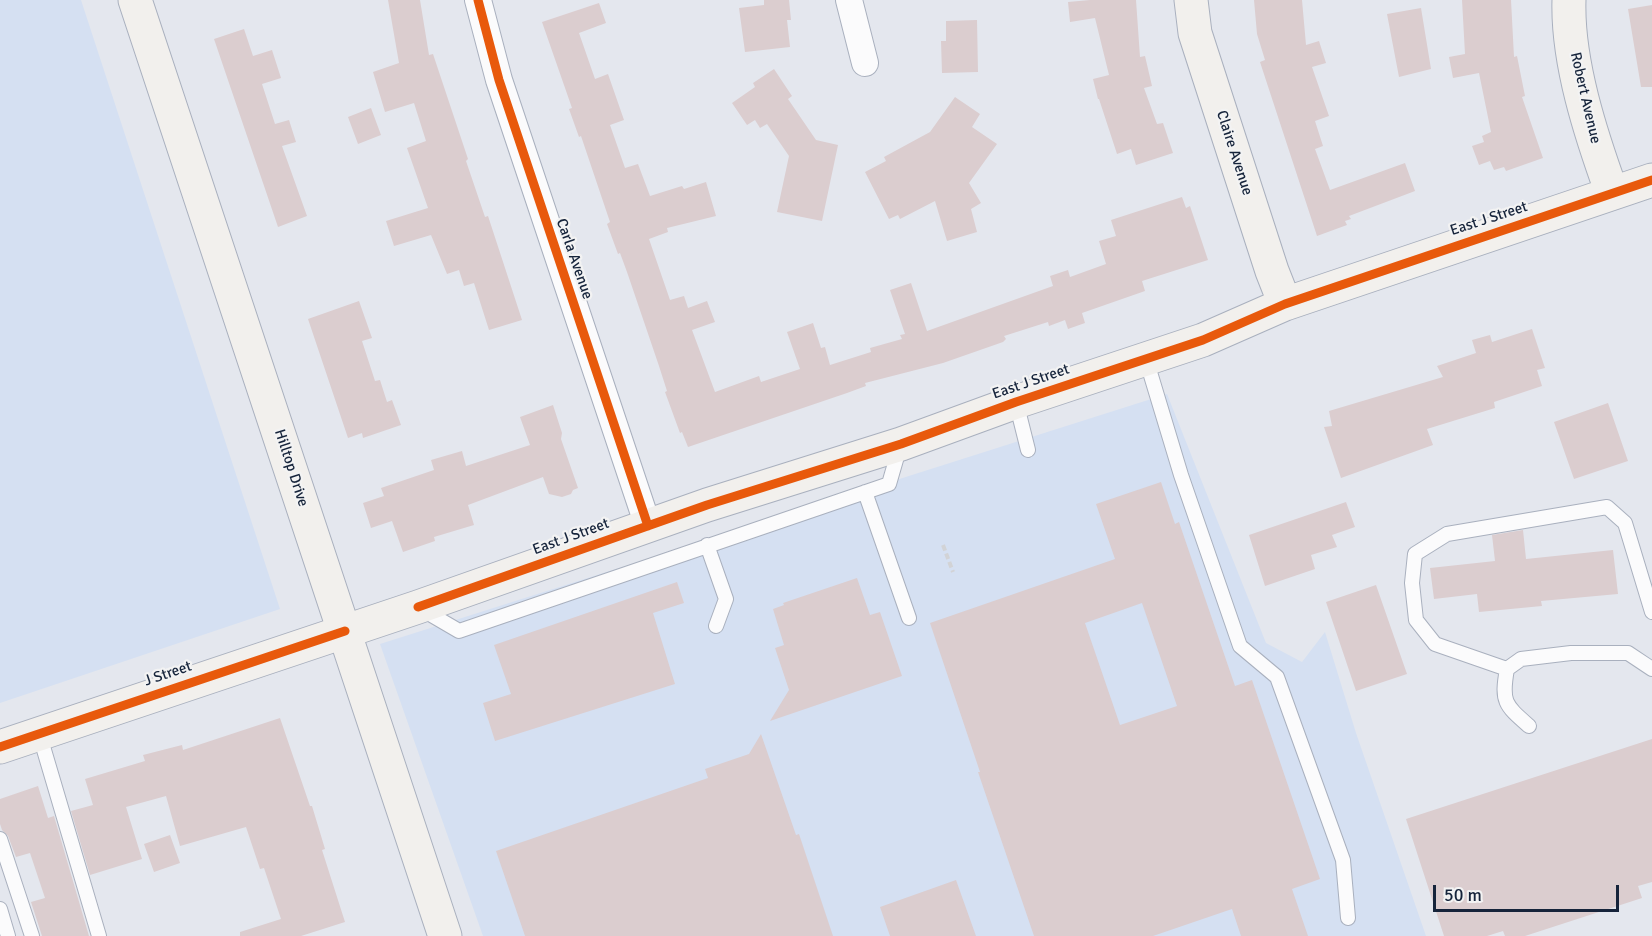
<!DOCTYPE html>
<html>
<head>
<meta charset="utf-8">
<style>
	body { margin:0 }
	#map { position:relative; width:1652px; height:936px; overflow:hidden; background:#e4e7ee; font-family:Signika,sans-serif }
	canvas { display:block }
	.scale { position:absolute; left:1433px; top:885px; width:186px; height:27px; box-sizing:border-box; border:3px solid #16243b; border-top:0; padding-left:8px; font-size:18px; line-height:21px; white-space:nowrap; color:#16243b; -webkit-text-stroke:4px #f3f3f3; paint-order:stroke }
</style>
</head>
<body>
<div id="map">
<canvas width="1652" height="936"></canvas>
<div class="scale">50 m</div>
</div>
<script>
const g = document.querySelector('canvas').getContext('2d');
g.lineJoin = 'round';
function paint(path, color) {
  g.fillStyle = color;
  g.fill(path, 'evenodd');
}
function strokePath(path, color, width, dash) {
  g.strokeStyle = color;
  g.lineWidth = width;
  g.lineCap = dash ? 'butt' : 'round';
  g.setLineDash(dash || []);
  g.stroke(path);
}
function label(font, color, halo, rows, align = 'center') {
  g.font = font + ' Signika,sans-serif';
  g.lineWidth = 4.5;
  g.setLineDash([]);
  g.textBaseline = 'middle';
  g.strokeStyle = halo;
  g.fillStyle = color;
  for (const [text, x, y, turn = 0] of rows) {
    g.save();
    g.translate(x, y);
    g.rotate((+turn || 0) * Math.PI / 180);
    g.textAlign = isNaN(turn) ? turn : align;
    if (halo) g.strokeText(text, 0, 0);
    g.fillText(text, 0, 0);
    g.restore();
  }
}
const built = new Path2D(`
	M0,0H81L280,609L0,703Z
	M1167,394L1266,643L1302,662L1325,632L1356,733L1426,936H483L380,644Z`);
const building = new Path2D(`
	M388,0H420L429,55L433,54L468,159L466,161L485,217L488,216L522,320L489,330L474,283L464,286L459,270L447,274L431,235L394,246L386,221L428,208L407,148L426,141L414,103L385,112L373,72L399,63Z
	M764,0H789L791,20H787L790,47L745,52L739,8L764,5Z
	M1090,0H1136L1140,57L1145,56L1152,86L1144,88L1157,124L1163,123L1173,153L1136,165L1131,149L1117,154L1099,99H1098L1093,79L1109,75L1095,18L1070,22L1068,2Z
	M1254,0H1302L1306,45L1319,41L1326,63L1312,67L1329,116L1315,121L1323,146L1315,149L1330,190L1405,163L1415,191L1349,216L1351,219L1345,221L1347,225L1317,236L1260,62L1265,60L1257,34Z
	M1462,0H1511L1514,57L1517,56L1525,96L1522,97L1543,158L1506,171L1504,167L1494,170L1490,161L1479,165L1472,146L1484,142L1482,136L1491,132L1479,73L1453,78L1449,57L1465,54Z
	M599,3L606,23L579,33L595,79L608,74L624,120L610,125L625,168L638,164L650,196L682,186L684,189L706,182L716,216L667,228L668,232L649,239L670,300L684,296L688,308L707,301L715,322L692,330L715,392L759,376L761,382L800,369L787,332L813,323L821,348L825,347L830,365L871,352L870,348L902,339L900,335L905,334L890,290L911,283L927,331L1053,286L1050,276L1068,270L1070,277L1106,264L1099,241L1116,236L1111,220L1182,197L1186,208L1190,206L1208,260L1142,281L1145,291L1082,313L1085,323L1068,329L1065,320L1049,326L1048,322L1004,336L1006,339L1003,342L943,363L865,383L866,386L847,393L688,447L682,432L680,433L665,392L667,391L659,366L627,272L620,253L618,254L607,224L610,222L581,136L579,137L569,109L572,108L542,22Z
	M1652,5V87H1641L1628,9Z
	M1421,8L1431,69L1399,77L1387,14Z
	M977,20L978,72L942,73L941,41H946V21Z
	M244,29L253,56L272,50L281,78L262,84L275,124L289,120L296,142L282,146L307,216L278,227L214,39Z
	M774,69L792,96L788,99L816,140L838,145L822,221L777,212L789,156L767,124L760,128L755,120L747,125L732,103L755,87L753,83Z
	M955,97L980,114L972,127L997,144L969,183L981,203L971,209L977,232L947,241L935,201L900,219L898,215L889,219L865,172L886,161L884,157L930,132Z
	M371,108L381,135L358,144L348,117Z
	M359,301L372,338L362,341L375,381L380,380L387,402L392,400L401,425L363,438L362,433L348,438L308,319Z
	M1532,329L1545,368L1537,370L1542,386L1494,402L1495,408L1427,429L1433,445L1341,478L1324,427L1332,426L1329,411L1443,377L1437,366L1476,353L1472,340L1490,335L1492,342Z
	M1608,403L1628,461L1574,479L1554,422Z
	M553,405L562,433L561,439L578,488L573,490L571,494L562,497L549,494L543,477L468,505L474,525L434,537L435,541L403,552L392,521L371,528L363,503L384,496L381,488L434,470L431,460L462,451L466,466L530,445L520,417Z
	M1161,482L1175,524L1179,522L1235,686L1252,680L1320,879L1292,889L1308,936H1241L1232,909L1153,936H1034L978,772H980L930,623L1115,559L1096,504ZM1142,603L1177,706L1120,725L1085,623Z
	M1346,502L1355,527L1332,535L1337,547L1311,555L1315,569L1265,586L1249,535Z
	M1523,530L1526,559L1613,550L1618,594L1541,601L1542,606L1479,612L1477,594L1434,599L1430,568L1495,561L1492,535Z
	M857,578L870,615L880,612L902,676L770,721L789,690L775,648L784,645L773,609L784,605L783,603Z
	M677,582L684,603L653,613L675,684L495,741L483,703L511,694L494,645Z
	M1376,585L1407,674L1356,691L1326,602Z
	M280,718L310,806H312L325,849L322,850L345,922L301,936H240V932L281,919L264,868L260,869L246,827L180,846L166,796L126,807L142,859L90,875L71,811L93,805L85,779L145,761L143,755L182,745L183,750Z
	M761,734L796,835L799,834L833,936H525L496,851L708,778L705,769L749,754Z
	M1652,739V882L1638,886L1642,898L1525,936H1505L1503,931L1487,936H1444L1406,819Z
	M38,786L48,818L54,816L89,936H42L31,902L45,898L30,853L16,857L8,836L2,830L0,824V799Z
	M170,835L180,863L154,872L144,844Z
	M956,880L976,936H890L880,907Z`);
const path = new Path2D(`
	M943,545L953,572`);
const lane = new Path2D(`
	M1146,359L1181,475L1240,646L1277,677L1343,860L1348,918
	M1016,402L1028,450
	M865,492L909,618
	M707,545L726,599L716,626
	M423,610L459,631L889,484L900,446
	M1507,669L1435,644L1416,620L1412,583L1415,554L1447,534L1607,507L1625,523L1652,612
	M1529,726C1505,705 1501,702 1507,669L1521,659L1571,653H1628L1652,669
	M39,733L99,936
	M0,839L32,936
	M0,909L8,936`);
const street = new Path2D(`
	M478,0L499,80L648,526
	M849,0L865,63`);
const secondary = new Path2D(`
	M135,0L445,936
	M1191,0L1195,33L1272,271L1285,304
	M1569,0C1567,62 1591,135 1612,193
	M0,747L418,607L707,505L901,444L1016,402L1203,340L1285,304L1652,180`);
const cycleway = new Path2D(`
	M478,0L499,80L648,526
	M418,607L707,505L901,444L1016,402L1203,340L1285,304L1652,180
	M0,747L345,631`);
const streetNames = [
	["Robert Avenue",1585,98,77],
	["Claire Avenue",1234,153,72],
	["East J Street",1489,219,-18],
	["Carla Avenue",574,259,71],
	["East J Street",1031,382,-19],
	["Hilltop Drive",291,468,72],
	["East J Street",571,537,-20],
	["J Street",168,674,-19]
];
paint(built, '#d5e0f2');
paint(building, '#dbcdcf');
strokePath(lane, '#a9b0be', 16);
strokePath(street, '#a9b0be', 28);
strokePath(secondary, '#a9b0be', 35);
strokePath(path, '#d2d3d6', 4, [6, 3]);
strokePath(lane, '#fbfbfc', 14);
strokePath(street, '#fbfbfc', 26);
strokePath(secondary, '#f2f0ed', 33);
strokePath(cycleway, '#e8590c', 9);
label('15px', '#16243b', '#f3f3f3', streetNames);
</script>
</body>
</html>
